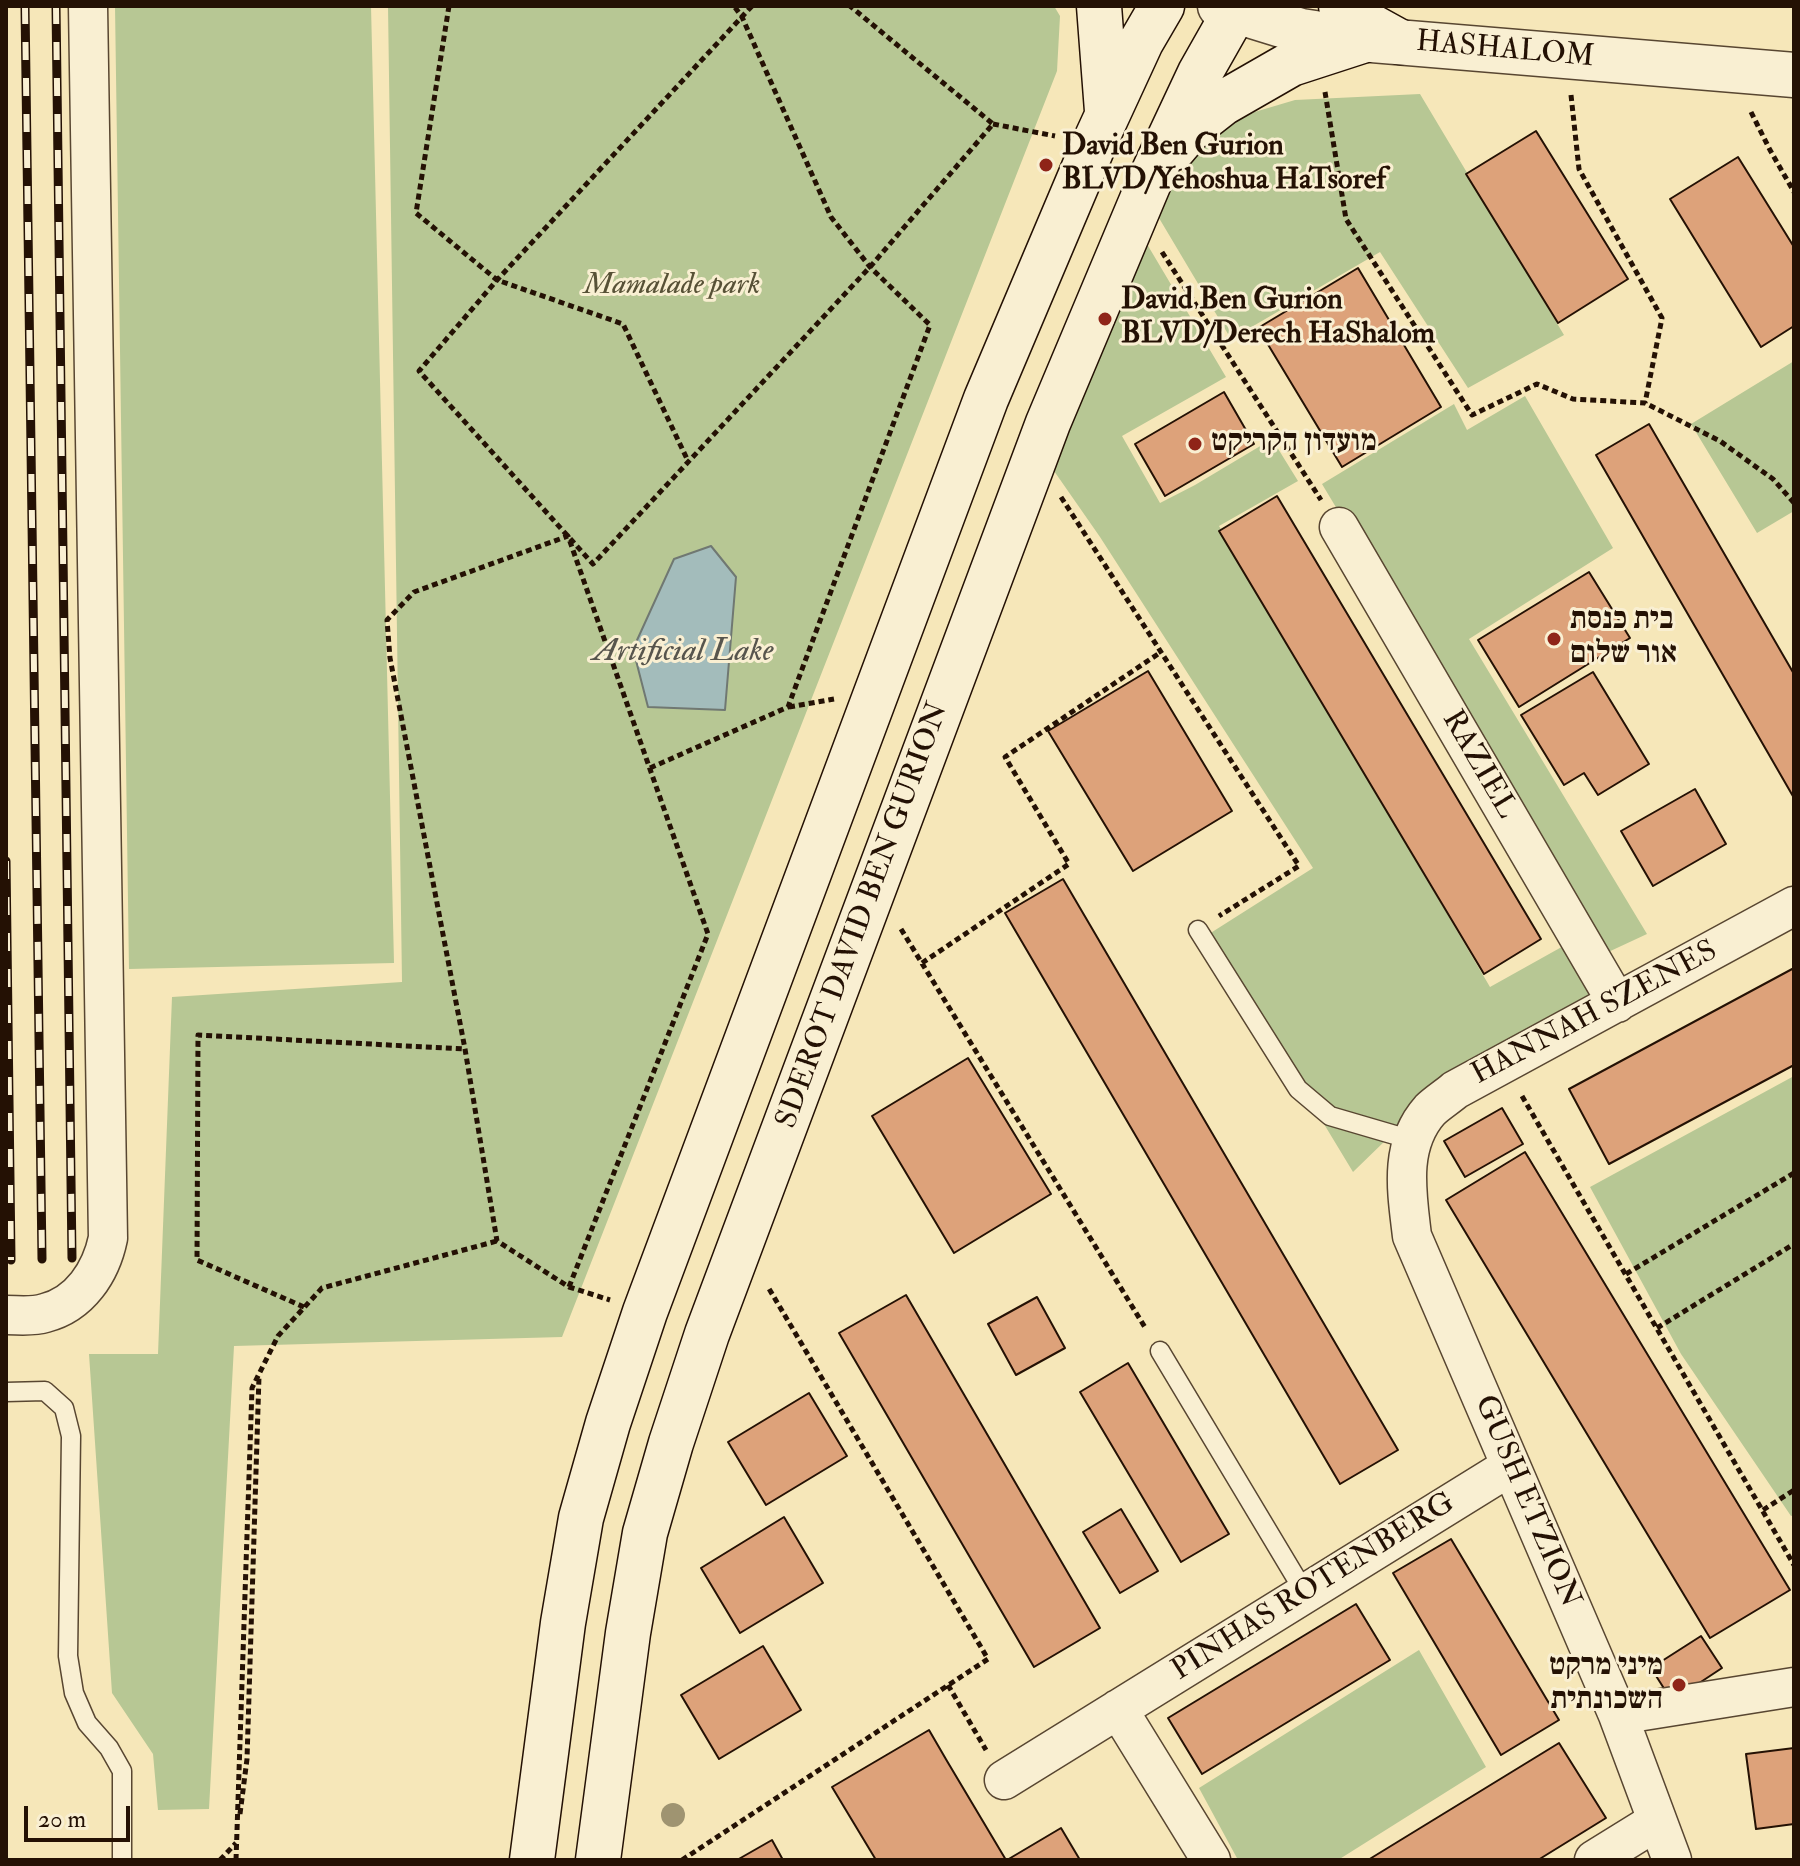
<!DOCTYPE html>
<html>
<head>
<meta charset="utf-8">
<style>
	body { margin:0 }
	#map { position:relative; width:1800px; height:1866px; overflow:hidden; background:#f6e7b9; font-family:"IM FELL Double Pica",serif }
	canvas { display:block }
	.frame { position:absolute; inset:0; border:8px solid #241104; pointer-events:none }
	.scale { position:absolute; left:24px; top:1806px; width:106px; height:36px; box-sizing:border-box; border:4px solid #241104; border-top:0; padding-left:10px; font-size:24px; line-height:28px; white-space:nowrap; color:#241104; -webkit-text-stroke:6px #f9efd2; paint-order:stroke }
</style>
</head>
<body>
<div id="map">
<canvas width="1800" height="1866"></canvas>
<div class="frame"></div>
<div class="scale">20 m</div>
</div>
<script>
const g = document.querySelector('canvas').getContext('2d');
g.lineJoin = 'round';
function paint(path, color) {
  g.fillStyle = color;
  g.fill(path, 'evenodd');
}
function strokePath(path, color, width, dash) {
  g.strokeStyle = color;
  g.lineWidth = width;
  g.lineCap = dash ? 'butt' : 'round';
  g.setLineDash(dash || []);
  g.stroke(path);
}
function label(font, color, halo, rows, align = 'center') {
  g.font = font + ' "IM FELL Double Pica","Frank Ruhl Libre",serif';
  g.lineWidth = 6;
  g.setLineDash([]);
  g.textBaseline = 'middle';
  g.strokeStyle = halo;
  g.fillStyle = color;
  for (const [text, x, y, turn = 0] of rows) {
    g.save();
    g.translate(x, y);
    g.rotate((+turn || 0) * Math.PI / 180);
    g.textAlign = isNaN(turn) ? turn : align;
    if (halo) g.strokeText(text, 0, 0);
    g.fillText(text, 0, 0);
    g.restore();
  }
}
const green = new Path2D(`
	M115,6H371L394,963L129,969Z
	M388,6H1054L1060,16L1057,71L562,1337L234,1346L209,1809L158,1810L153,1754L112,1693L89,1354H158L172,997L402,982Z
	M1420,94L1564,335L1468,388L1380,252L1231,339L1156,213L1184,169L1231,119L1295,100Z
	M1141,234L1226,377L1122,436L1160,503L1195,485L1272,439L1298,481L1219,526L1490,987L1567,944L1600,994L1460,1068L1353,1172L1209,934L1313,868L1100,537L1045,458Z
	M1794,361V511L1757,533L1691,424Z
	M1525,396L1613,548L1469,639L1647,934L1604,954L1322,484L1454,404L1467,430Z
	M1794,1076V1515L1791,1516L1681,1354L1590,1187Z
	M1419,1650L1486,1767L1338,1860H1238L1199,1788Z`);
const water = new Path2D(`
	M711,546L736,577L725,710L648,707L633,649L674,559Z`);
const building = new Path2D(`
	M1536,131L1628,279L1558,323L1466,174Z
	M1738,157L1794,247V326L1761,347L1670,199Z
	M1358,268L1441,407L1342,467L1258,328Z
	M1224,392L1254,444L1165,496L1135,444Z
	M1649,424L1794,674V798L1596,455Z
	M1277,496L1541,939L1484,974L1219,531Z
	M1589,572L1630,638L1519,707L1478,640Z
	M1148,671L1232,811L1133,871L1048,731Z
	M1593,672L1649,764L1598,795L1584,773L1564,785L1521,715Z
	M1695,789L1726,844L1653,886L1621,831Z
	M1063,879L1398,1450L1340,1484L1005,913Z
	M1794,968V1065L1609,1164L1569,1089Z
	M968,1058L1051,1194L954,1253L872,1116Z
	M1502,1108L1523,1144L1465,1177L1444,1141Z
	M1525,1152L1790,1590L1710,1638L1446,1200Z
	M906,1295L1100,1628L1034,1667L839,1333Z
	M1037,1297L1065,1348L1016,1375L988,1324Z
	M1128,1363L1229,1534L1181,1562L1080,1392Z
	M809,1393L847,1456L766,1505L728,1442Z
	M1121,1509L1158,1571L1120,1593L1083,1532Z
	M784,1517L823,1583L740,1633L701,1568Z
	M1451,1539L1559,1720L1501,1755L1393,1573Z
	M1356,1604L1390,1660L1202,1774L1168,1718Z
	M1701,1636L1722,1668L1672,1701L1651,1668Z
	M763,1646L801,1710L719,1759L681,1695Z
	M929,1730L947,1761L1006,1860H876L832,1787Z
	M1559,1743L1606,1818L1538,1860H1368Z
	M1794,1748V1824L1756,1829L1746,1754Z
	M1061,1828L1080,1860H1007Z
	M772,1840L783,1860H737Z`);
const path = new Path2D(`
	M449,6L416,213L497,280L623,324L688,461
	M752,6L497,280L419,371L593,564L870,267L993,124L850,6
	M1325,92L1346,219L1472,415L1537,384L1573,399L1645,403L1720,441L1773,479L1794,503
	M1571,95L1579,169L1662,318L1645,403
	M1751,112L1770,150L1794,192
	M993,124L1055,136
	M1162,252L1321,500
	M1061,497L1299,866L1219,916
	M789,707L834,699
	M650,768L788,707L930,325L870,267L831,217L742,17L734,6
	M901,929L1146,1329
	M922,963L1069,864L1005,757L1161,652
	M1522,1096L1794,1565
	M1626,1274L1794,1173
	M569,1287L708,934L568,536L414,592L387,620L390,658L465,1049L497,1241L569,1287L610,1300
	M304,1307L197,1260L198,1035L465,1049
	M1657,1328L1794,1244
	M1763,1510L1794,1490
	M948,1685L986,1750
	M240,1814L247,1759L259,1376
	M220,1860L236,1843
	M236,1860L252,1388L278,1336L322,1288L497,1241
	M682,1860L988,1659L768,1287`);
const service = new Path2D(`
	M1198,930L1298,1089L1330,1116L1412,1140
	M1160,1351L1305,1593
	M6,1392L45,1391L64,1408L71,1436L68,1656L74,1693L87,1723L109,1748L122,1771V1860`);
const minor = new Path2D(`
	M1339,527L1617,1003
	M6,1315C19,1315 32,1317 45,1313C80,1304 101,1272 108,1238L88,6
	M1118,1709L1211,1860
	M1618,1715L1794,1687
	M1004,1780L1511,1466
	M1594,1860L1657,1821
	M1672,1860L1618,1715L1412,1236C1407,1193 1398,1146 1430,1110C1437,1103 1447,1097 1455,1090L1794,906`);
const tertiary = new Path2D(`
	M1220,6L1301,31L1348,38L1794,75`);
const secondary = new Path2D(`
	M1099,6L1107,111
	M1341,6L1349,14L1400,42
	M1174,148L1191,128L1223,103L1291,64L1368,39
	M532,1860L563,1623L581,1518L608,1423L645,1312L986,399L1094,144L1141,42L1162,6
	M598,1860L628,1633L645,1533L671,1443L707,1334L1048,423L1154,171L1200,73L1238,6`);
const rail = new Path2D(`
	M25,6L42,1259
	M56,6L72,1258
	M6,861L11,1260`);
const trees = [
	[673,1815]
];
const markers = [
	[1046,165,8,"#8f2418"],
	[1105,319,8,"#8f2418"],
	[1195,444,8,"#8f2418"],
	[1554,639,8,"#8f2418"],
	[1679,1685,8,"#8f2418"]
];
const streetNames = [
	["HASHALOM",1505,51,5],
	["RAZIEL",1478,765,60],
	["SDEROT DAVID BEN GURION",864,916,-70],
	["HANNAH SZENES",1595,1014,-28],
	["GUSH ETZION",1526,1502,67],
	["PINHAS ROTENBERG",1314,1588,-32]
];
const poiNames = [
	["David Ben Gurion",1062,148],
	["BLVD/Yehoshua HaTsoref",1062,182],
	["David Ben Gurion",1121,302],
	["BLVD/Derech HaShalom",1121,336],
	["מועדון הקריקט",1211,444],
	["בית כנסת",1570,622],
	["אור שלום",1570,656],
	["מיני מרקט",1663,1668,"right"],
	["השכונתית",1663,1702,"right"]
];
const parkNames = [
	["Mamalade park",672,287]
];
const waterNames = [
	["Artificial Lake",683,653]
];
paint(green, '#b7c794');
paint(water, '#a3bcbb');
strokePath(water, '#707872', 2);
paint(building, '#dda27a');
strokePath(building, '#241104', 2);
strokePath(service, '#584631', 21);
strokePath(minor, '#584631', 41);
strokePath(tertiary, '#584631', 47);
strokePath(secondary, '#241104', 47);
strokePath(path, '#241104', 5, [6, 4]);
strokePath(service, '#f9efd2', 18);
strokePath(minor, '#f9efd2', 38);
strokePath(tertiary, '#f9efd2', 44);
strokePath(secondary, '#f9efd2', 44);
strokePath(rail, '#241104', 9);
strokePath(rail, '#f9efd2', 6, [18]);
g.fillStyle = '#9f9471';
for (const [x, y] of trees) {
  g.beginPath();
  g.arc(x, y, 12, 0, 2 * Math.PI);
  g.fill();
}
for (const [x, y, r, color] of markers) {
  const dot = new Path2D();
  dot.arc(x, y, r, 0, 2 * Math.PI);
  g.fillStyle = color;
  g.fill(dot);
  strokePath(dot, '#f9efd2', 3);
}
label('30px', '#241104', '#f9efd2', streetNames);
label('bold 30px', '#241104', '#f9efd2', poiNames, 'left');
label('italic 30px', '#575136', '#f9efd2', parkNames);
label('italic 32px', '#57554d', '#f9efd2', waterNames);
</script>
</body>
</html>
